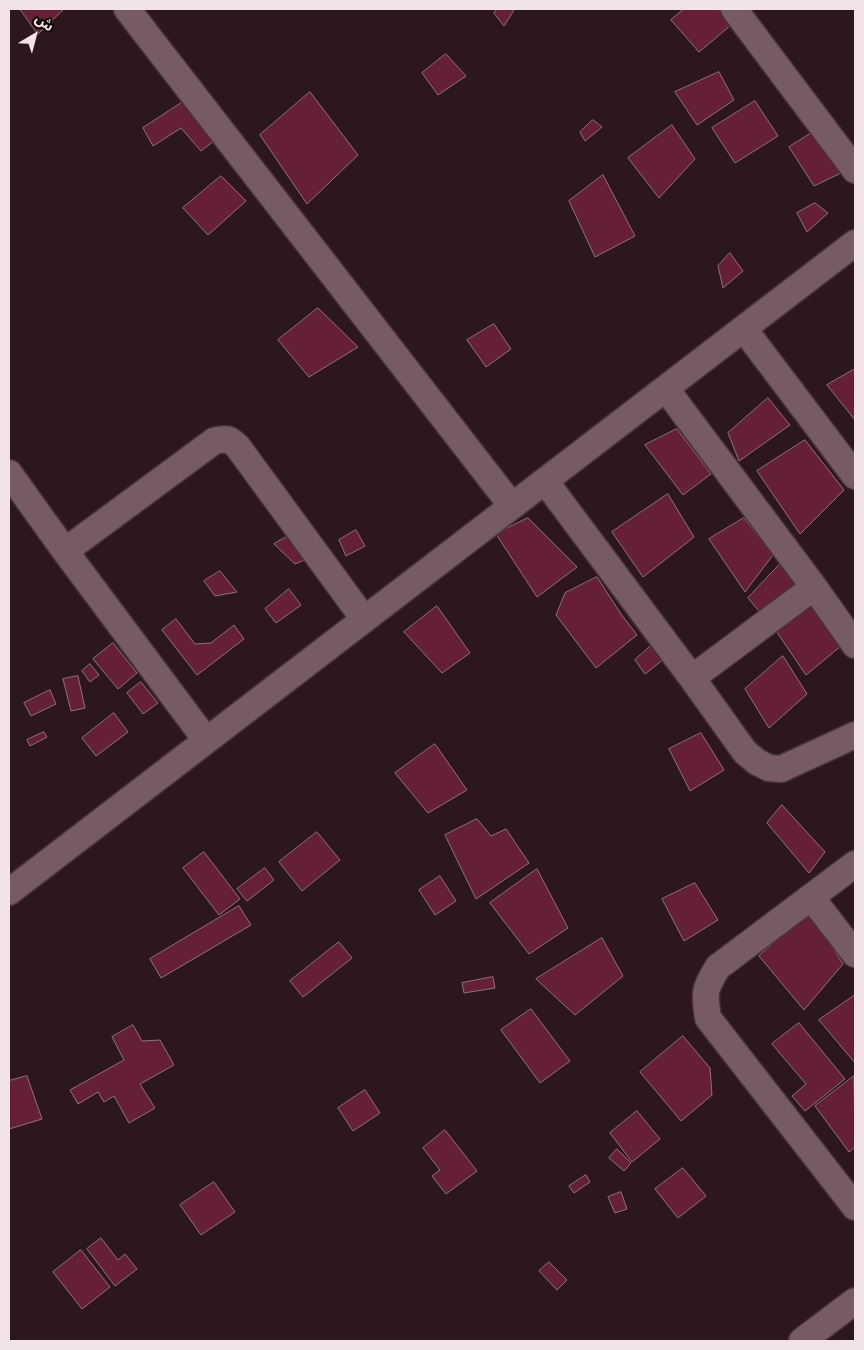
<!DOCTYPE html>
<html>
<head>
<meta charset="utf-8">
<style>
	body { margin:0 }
	#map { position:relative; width:864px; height:1350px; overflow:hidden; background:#2c171c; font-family:Signika,"Noto Sans Arabic",sans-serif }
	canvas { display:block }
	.frame { position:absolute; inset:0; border:10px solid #f2e3e6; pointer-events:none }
	.north { position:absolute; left:10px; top:10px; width:50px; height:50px; -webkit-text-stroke:4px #0e0607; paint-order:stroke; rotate:37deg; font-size:14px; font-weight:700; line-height:20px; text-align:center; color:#f2e3e6 }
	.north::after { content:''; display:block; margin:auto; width:18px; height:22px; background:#f2e3e6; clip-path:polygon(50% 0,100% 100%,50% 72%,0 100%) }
</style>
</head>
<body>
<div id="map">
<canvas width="864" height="1350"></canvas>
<div class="frame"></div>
<div class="north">ش</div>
</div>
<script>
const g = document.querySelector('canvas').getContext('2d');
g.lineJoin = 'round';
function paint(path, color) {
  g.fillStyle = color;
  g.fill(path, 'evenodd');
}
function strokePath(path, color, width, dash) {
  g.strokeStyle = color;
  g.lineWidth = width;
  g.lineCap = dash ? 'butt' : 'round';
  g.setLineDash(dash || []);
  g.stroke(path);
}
const building = new Path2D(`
	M20,9H64L38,34Z
	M497,9H511L514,10L504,26L494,13Z
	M684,9H719L731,25L699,52L671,20Z
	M446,54L466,76L438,95L422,73Z
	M719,72L734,100L697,125L675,92Z
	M310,92L358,155L307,204L260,135Z
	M755,101L778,136L735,163L712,128Z
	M183,102L214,141L201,151L181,128L153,146L143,128Z
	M593,120L602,127L585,141L580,132Z
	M672,125L695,159L659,198L628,158Z
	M815,131L841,173L814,186L789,147Z
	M603,175L635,236L595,257L569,201Z
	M221,176L246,201L208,235L183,208Z
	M815,203L828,213L807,232L797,213Z
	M730,253L743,271L723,288L718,266Z
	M318,308L358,347L309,377L278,340Z
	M494,324L511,349L486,367L467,340Z
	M855,369V420L827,385Z
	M768,398L790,425L739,461L728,433Z
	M677,429L711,474L683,495L645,445Z
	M805,440L844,490L800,534L757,471Z
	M668,494L694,537L643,577L612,532Z
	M528,518L577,567L537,597L496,534Z
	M744,518L773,555L745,592L709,539Z
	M356,530L365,546L346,556L339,540Z
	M290,535L307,559L295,564L274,544Z
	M783,561L802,583L764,617L748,598Z
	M220,571L237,592L215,596L204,581Z
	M597,577L621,614L637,635L596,668L556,615L565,593Z
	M289,589L301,605L276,623L265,609Z
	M812,604L841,646L806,675L774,628Z
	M437,606L470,653L442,673L404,632Z
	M176,619L195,644L211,643L234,625L244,639L197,675L162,630Z
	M113,643L137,673L118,689L93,659Z
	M652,645L664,659L645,674L635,660Z
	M783,656L807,694L769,728L745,689Z
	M90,664L99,675L90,682L82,671Z
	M78,676L85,708L71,711L63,679Z
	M141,682L158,703L143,714L127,693Z
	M50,690L56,704L31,716L24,703Z
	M114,713L128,732L96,756L82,738Z
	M44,732L47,737L30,746L27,740Z
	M701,733L724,770L690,791L669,749Z
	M435,744L467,790L428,813L395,773Z
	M782,805L825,852L809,873L767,823Z
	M477,819L491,836L506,829L529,863L476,899L445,835Z
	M317,832L340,860L302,891L279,862Z
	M204,852L240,899L219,915L183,868Z
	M265,868L274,880L247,901L237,889Z
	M537,869L568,928L529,954L490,903Z
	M440,876L456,901L435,915L419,890Z
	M695,883L718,920L684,941L662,899Z
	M239,906L251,925L161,978L150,959Z
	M810,912L843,964L804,1010L759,956Z
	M602,938L623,976L575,1015L536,979Z
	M339,942L352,958L303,997L290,981Z
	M493,977L495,988L464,993L462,983Z
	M855,995V1063L819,1020Z
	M531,1009L570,1061L540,1083L501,1030Z
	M799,1023L845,1079L805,1111L792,1096L806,1084L772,1044Z
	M133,1025L142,1041L160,1040L174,1065L140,1084L155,1108L129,1123L114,1096L104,1102L98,1092L78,1104L70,1090L124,1060L112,1037Z
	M683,1036L710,1068L712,1095L681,1121L640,1072Z
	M27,1076L42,1119L9,1129V1081Z
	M854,1076L855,1147L849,1152L815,1106Z
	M365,1090L380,1113L353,1131L338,1108Z
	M637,1111L660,1139L632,1162L610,1133Z
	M445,1130L477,1171L446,1194L432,1176L440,1170L423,1148Z
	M617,1149L631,1163L624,1171L609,1158Z
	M683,1168L706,1196L678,1218L655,1189Z
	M586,1175L590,1182L574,1193L569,1186Z
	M214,1182L235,1212L201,1235L180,1205Z
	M621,1192L627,1209L615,1213L608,1197Z
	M101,1238L118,1260L125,1254L137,1269L115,1286L87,1249Z
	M81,1250L110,1287L82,1309L53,1272Z
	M549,1262L567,1280L557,1290L539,1271Z`);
const minor = new Path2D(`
	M127,9L512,506
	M734,9L855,170
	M744,329L855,476
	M666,389L814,587L855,645
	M9,473L65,551L206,740
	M545,481L692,678L745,752L757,762L769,768L781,769L855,735
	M65,551L214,441C227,438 229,438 238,447L364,619
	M692,678L814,587
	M855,864L718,967C704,989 704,993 708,1018L855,1207
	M9,892L855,243
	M811,897L855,954
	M802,1341L855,1301`);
paint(building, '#652037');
strokePath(building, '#8e7379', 1);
strokePath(minor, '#443438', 29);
strokePath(minor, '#765c62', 26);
</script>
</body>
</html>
